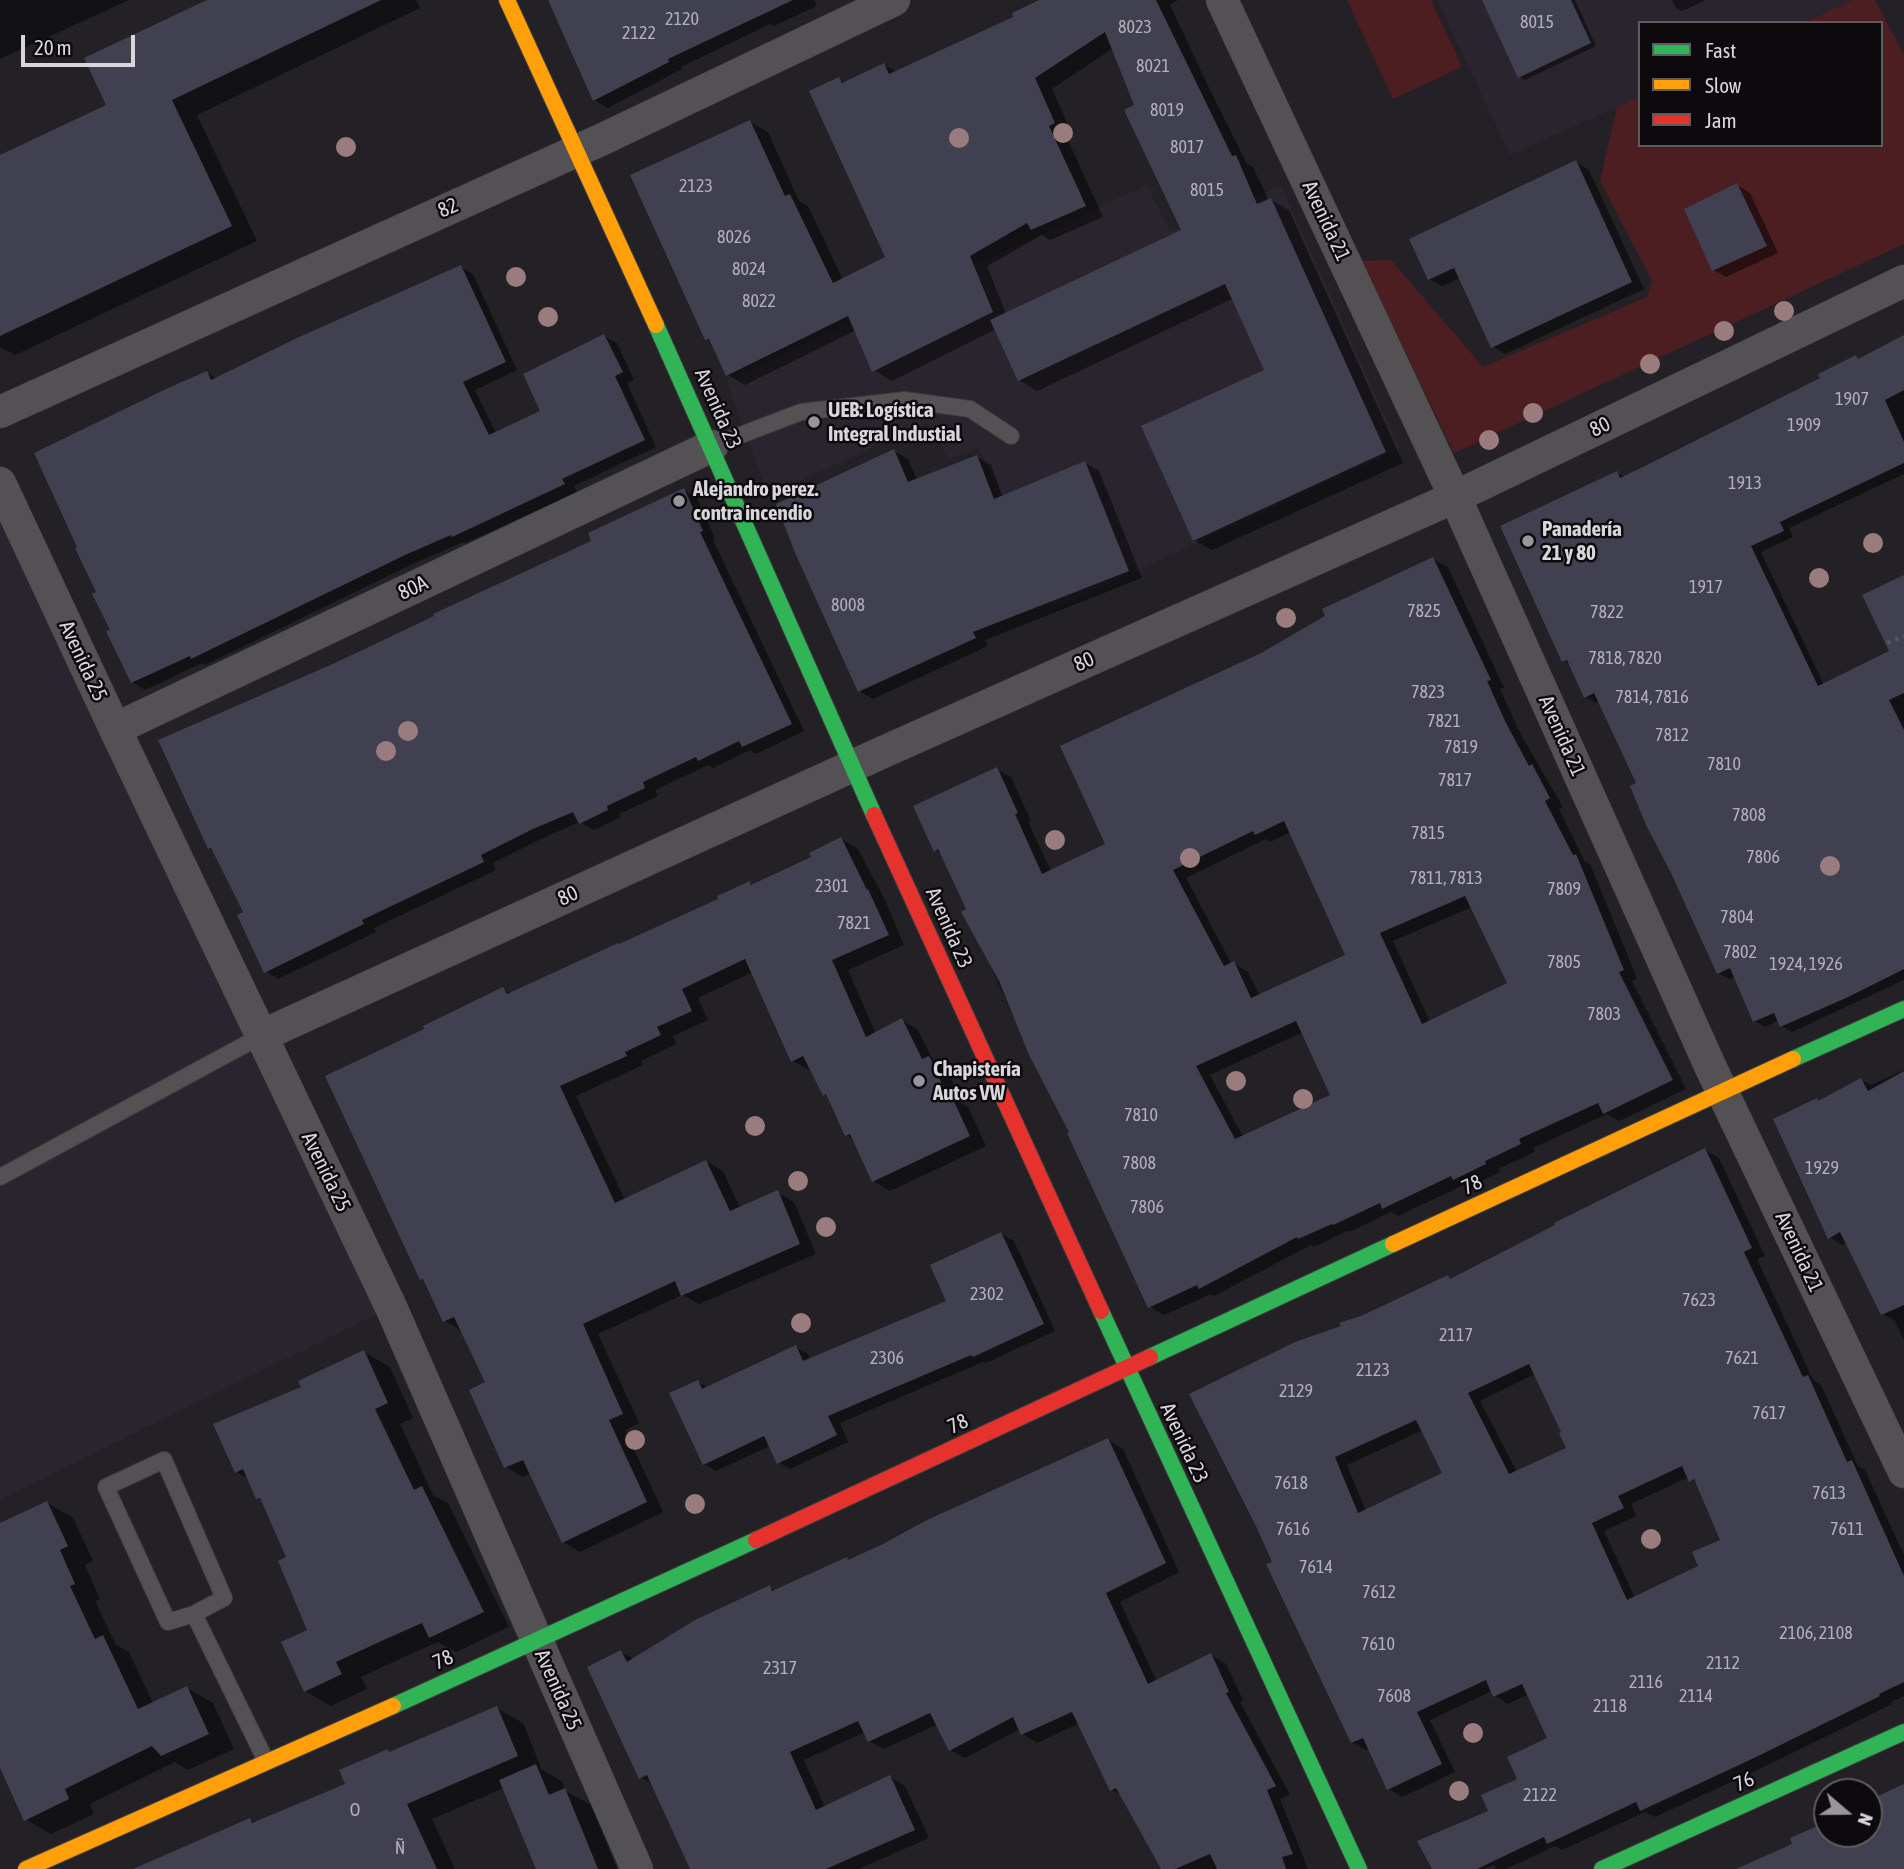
<!DOCTYPE html>
<html>
<head>
<meta charset="utf-8">
<style>
	body { margin:0 }
	#map { position:relative; width:1904px; height:1869px; overflow:hidden; background:#232125; font-family:"Asap Condensed",sans-serif }
	canvas { display:block }
	.legend { position:absolute; left:1638px; top:21px; width:245px; height:126px; box-sizing:border-box; background:#0c0a0d; border:2px solid #5e5b5f; margin:0; padding:9px 12px; list-style:none; font-size:21px; color:#d8d5db }
	.legend li { display:flex; align-items:center; gap:14px; height:35px }
	.legend b { width:35px; border:2px solid #5e5b5f }
	.north { position:absolute; left:1813px; top:1778px; width:70px; height:70px; box-sizing:border-box; background:#0c0a0d; border:2px solid #5e5b5f; border-radius:50%; rotate:110deg; font-size:19px; font-weight:700; line-height:28px; text-align:center; color:#d8d5db }
	.north::after { content:''; display:block; margin:auto; width:24px; height:32px; background:#99969b; clip-path:polygon(50% 0,100% 100%,50% 72%,0 100%) }
	.scale { position:absolute; left:21px; top:35px; width:114px; height:32px; box-sizing:border-box; border:4px solid #d8d5db; border-top:0; padding-left:9px; font-size:21px; line-height:24px; white-space:nowrap; color:#d8d5db; -webkit-text-stroke:5px #0c0a0d; paint-order:stroke }
</style>
</head>
<body>
<div id="map">
<canvas width="1904" height="1869"></canvas>
<ul class="legend">
<li><b style="height:9px;background:#30b455"></b>Fast</li>
<li><b style="height:9px;background:#ff9f0a"></b>Slow</li>
<li><b style="height:9px;background:#e5322d"></b>Jam</li>
</ul>
<div class="north">N</div>
<div class="scale">20 m</div>
</div>
<script>
const g = document.querySelector('canvas').getContext('2d');
g.lineJoin = 'round';
function paint(path, color) {
  g.fillStyle = color;
  g.fill(path, 'evenodd');
}
function strokePath(path, color, width, dash) {
  g.strokeStyle = color;
  g.lineWidth = width;
  g.lineCap = dash ? 'butt' : 'round';
  g.setLineDash(dash || []);
  g.stroke(path);
}
function label(font, color, halo, rows, align = 'center') {
  g.font = font + ' "Asap Condensed",sans-serif';
  g.lineWidth = 5;
  g.setLineDash([]);
  g.textBaseline = 'middle';
  g.strokeStyle = halo;
  g.fillStyle = color;
  for (const [text, x, y, turn = 0] of rows) {
    g.save();
    g.translate(x, y);
    g.rotate((+turn || 0) * Math.PI / 180);
    g.textAlign = isNaN(turn) ? turn : align;
    if (halo) g.strokeText(text, 0, 0);
    g.fillText(text, 0, 0);
    g.restore();
  }
}
const built = new Path2D(`
	M1437,0H1853L1803,23H1640V97L1510,155Z
	M1147,185L1170,232L1281,186L1400,449L1054,609L979,449L948,459L928,423L768,495L726,380Z
	M0,483L391,1307L0,1500Z`);
const green = new Path2D(`
	M1347,0H1431L1462,67L1393,99Z
	M1853,0H1875L1904,55V244L1454,453L1362,261L1391,260L1483,367L1647,297L1652,281L1600,181L1617,107L1640,97V145H1881V23H1803Z`);
const shadow = new Path2D(`
	M0,0H129L0,59Z
	M211,0H416L420,8L197,115L257,241L15,355L0,347V157L109,106Z
	M550,0H814L817,6L774,26L770,24L681,67L682,69L608,108L594,100Z
	M1043,0H1178L1170,5L1210,90L1247,164L1253,167L1269,201L1271,200L1289,210L1403,463L1212,550L1194,540L1266,371L1234,298L1037,391L1019,380L996,329L892,381L874,370L856,330L745,385L727,374L712,342L706,339L750,122L768,132L799,201L808,206L843,280L888,258L839,79L847,83L884,65L897,72L1016,18ZM1113,48L1183,231L1006,314L987,266L1042,235L1050,240L1103,217L1066,136L1072,133L1052,89Z
	M1484,0H1575L1596,46L1525,80L1519,76Z
	M1672,0H1706L1682,11L1676,8Z
	M1576,162L1589,170L1644,289L1505,354L1493,346L1460,278L1442,286L1429,279Z
	M1737,185L1750,193L1778,253L1726,277L1714,270Z
	M460,267L473,274L517,370L475,390L496,433L543,411L604,336L617,343L634,380L627,383L656,447L574,486L577,492L466,543L464,542L419,561L205,665L202,663L145,690L132,682L99,592L207,373L217,379Z
	M1904,337V474L1789,528L1793,537L1761,552L1824,685L1891,652L1904,577V980L1792,1032L1782,1026L1779,1020L1765,1027L1754,1021L1735,977L1729,979L1719,973L1639,784L1599,701L1596,703L1585,697L1571,665L1564,661L1616,473L1625,477L1822,378L1856,357L1861,360Z
	M894,451L908,459L917,480L977,457L991,465L1003,498L1085,463L1099,471L1142,578L985,640L988,646L873,699L859,691Z
	M683,490L697,498L715,538L713,540L804,731L756,754L750,750L713,768L708,765L655,790L658,796L619,814L621,817L594,830L580,822L547,836L493,863L496,870L374,928L376,932L278,979L265,971L245,913L214,851L209,848L336,665L594,542Z
	M1433,559L1448,567L1504,688L1500,689L1520,733L1563,807L1559,809L1585,862L1590,864L1637,978L1632,981L1686,1089L1619,1121L1607,1114L1533,1148L1535,1152L1498,1169L1500,1172L1469,1187L1464,1185L1398,1216L1391,1212L1349,1232L1347,1231L1314,1247L1311,1245L1214,1296L1211,1294L1164,1315L1149,1306L1071,1133L1030,1054L979,940L975,937L963,913L968,910L943,855L935,850L996,769L1011,777L1031,821L1028,822L1051,871L1108,845L1262,655ZM1291,832L1348,956L1260,996L1248,972L1234,963L1232,965L1186,878L1266,839L1270,842ZM1472,907L1509,983L1430,1022L1393,941ZM1303,1032L1332,1096L1243,1137L1210,1075Z
	M841,839L858,849L885,900L904,945L848,970L876,1034L902,1020L918,1030L933,1060L946,1067L962,1103L968,1107L986,1146L890,1191L873,1181L854,1139L847,1135L829,1097L824,1094L812,1069L809,1070L793,1061L753,972L698,998L708,1020L673,1036L676,1044L641,1061L643,1065L576,1096L625,1200L706,1161L723,1171L740,1208L777,1192L794,1202L816,1254L699,1304L682,1295L598,1334L639,1423L625,1430L663,1512L580,1552L563,1542L531,1473L523,1477L506,1467L487,1383L462,1331L445,1321L427,1282L422,1279L427,1030L503,989L512,994L720,900L750,883L754,885L813,858Z
	M1904,1070V1340L1895,1321L1883,1314L1847,1243L1842,1245L1829,1237L1817,1100L1820,1102L1861,1080L1871,1085Z
	M1705,1150L1719,1158L1765,1256L1757,1259L1813,1380L1821,1385L1858,1466L1865,1470L1904,1555V1696L1891,1702L1892,1704L1766,1766L1655,1817L1645,1812L1562,1850L1555,1846L1506,1869H1492L1496,1868L1494,1865L1483,1869H1434L1520,1780L1550,1739L1529,1694L1508,1704L1495,1696L1492,1691L1430,1720L1455,1772L1402,1797L1389,1789L1369,1748L1366,1750L1352,1742L1274,1563L1343,1327L1448,1277L1453,1279ZM1535,1374L1563,1433L1568,1449L1517,1472L1480,1401ZM1423,1430L1445,1474L1366,1511L1347,1465ZM1689,1477L1698,1485L1722,1540L1700,1567L1635,1598L1604,1531L1636,1516L1631,1504Z
	M1001,1234L1014,1241L1055,1331L986,1363L983,1362L840,1423L848,1442L790,1469L778,1462L770,1446L716,1471L704,1464L698,1382L709,1388L795,1347L808,1354L810,1360L949,1302Z
	M364,1352L390,1367L413,1418L400,1424L433,1495L448,1503L509,1627L456,1652L438,1642L415,1652L361,1677L367,1689L331,1706L305,1691L309,1631L288,1558L263,1501L258,1498L250,1480L236,1472L303,1388Z
	M1108,1440L1123,1449L1179,1572L1120,1602L1157,1682L1211,1655L1226,1664L1243,1700L1240,1702L1290,1795L1280,1799L1308,1869H1163L1123,1796L1112,1790L1080,1723L1037,1743L1023,1734L1020,1729L965,1758L950,1750L938,1724L884,1749L869,1741L865,1732L804,1760L825,1807L890,1777L905,1786L929,1838L859,1869H692L654,1785L640,1777L621,1652L634,1659L769,1587L777,1591L847,1559L850,1561Z
	M47,1503L73,1518L93,1561L85,1565L100,1599L95,1601L116,1645L129,1652L153,1703L187,1688L213,1703L234,1749L188,1770L175,1762L90,1804L94,1814L51,1834L25,1819L0,1757V1525Z
	M497,1708L523,1723L542,1770L562,1781L566,1791L591,1805L617,1869H538L504,1788L432,1819L455,1869H137L250,1820L256,1823L347,1785L388,1751L392,1753Z`);
const building = new Path2D(`
	M207,0H381L172,100L232,226L0,336V155L106,105L84,58Z
	M548,0H793L668,59L669,62L593,101Z
	M1039,0H1156L1232,156L1236,155L1257,204L1271,198L1386,452L1193,541L1141,426L1264,370L1225,284L1018,381L990,320L1181,230L1124,110L1134,105L1105,32L1035,78L1055,123L1049,126L1086,206L1031,230L1027,223L970,256L993,312L872,372L848,316L726,376L709,339L705,340L630,175L750,120L785,196L790,194L833,283L885,257L809,91L839,77L842,83L884,63L889,74L1013,17L1012,13Z
	M1482,0H1571L1591,43L1518,78Z
	M1576,160L1632,282L1491,348L1454,268L1428,280L1409,239Z
	M1737,183L1767,246L1712,271L1684,209Z
	M461,265L506,362L463,382L489,435L540,411L523,374L604,334L623,372L615,376L645,440L562,479L565,484L452,537L451,535L405,555L191,659L190,656L131,683L106,631L110,630L92,594L96,592L75,548L77,547L34,453L168,388L207,371L211,380L297,338Z
	M1904,335V390L1885,400L1904,442V463L1780,522L1784,531L1751,546L1818,686L1889,651L1862,595L1904,575V693L1889,700L1904,730V969L1846,998L1780,1027L1774,1013L1753,1022L1730,968L1717,974L1671,873L1646,825L1630,786L1636,783L1594,693L1584,698L1567,660L1562,662L1500,526L1617,471L1620,478L1649,464L1820,378L1818,374L1856,355L1858,359Z
	M894,449L908,482L977,455L994,499L1085,461L1129,571L973,632L976,638L858,692L796,555L776,504Z
	M684,488L703,531L700,532L792,724L742,747L739,741L698,761L696,757L643,782L645,788L607,806L608,810L579,824L573,812L533,829L481,855L484,862L362,920L364,924L264,973L237,915L243,912L211,848L208,849L158,740L335,663L434,616L433,614L591,541L588,533Z
	M1433,557L1491,680L1487,681L1506,723L1529,766L1532,764L1550,798L1545,801L1573,855L1576,854L1624,970L1619,972L1673,1080L1603,1114L1598,1103L1519,1139L1521,1144L1485,1161L1486,1164L1453,1180L1451,1176L1382,1209L1380,1203L1333,1225L1332,1224L1298,1239L1297,1237L1199,1289L1197,1285L1148,1308L1067,1133L1069,1132L1029,1055L999,981L961,912L966,909L938,849L934,852L913,806L997,767L1018,813L1015,814L1042,874L1105,844L1060,746L1261,653L1325,616L1322,609ZM1284,821L1345,955L1251,998L1234,961L1224,966L1173,870L1253,831L1255,835ZM1465,896L1507,983L1422,1024L1380,933ZM1296,1021L1330,1095L1235,1139L1196,1066Z
	M841,837L867,890L868,889L889,935L832,960L866,1037L902,1018L922,1059L929,1056L948,1097L951,1095L970,1136L872,1182L850,1134L845,1136L826,1094L823,1096L803,1056L791,1062L745,959L682,989L692,1011L657,1027L661,1035L625,1052L627,1056L560,1086L615,1203L706,1160L730,1211L778,1190L800,1244L681,1296L675,1281L583,1324L623,1414L609,1420L647,1502L562,1543L523,1460L504,1468L469,1390L485,1382L454,1317L443,1322L423,1279L420,1280L325,1076L424,1029L423,1026L503,987L507,994L618,943L619,944L718,899L717,896L750,881L751,885L811,857L809,853Z
	M1904,1071V1305L1881,1315L1840,1232L1828,1239L1773,1119L1817,1098L1818,1101L1861,1078L1868,1091Z
	M1705,1148L1752,1248L1744,1252L1803,1377L1808,1375L1847,1462L1852,1460L1904,1576V1682L1879,1694L1880,1696L1752,1759L1640,1811L1636,1802L1547,1844L1544,1837L1477,1869H1432L1417,1841L1488,1811L1481,1795L1517,1779L1507,1757L1547,1738L1522,1684L1493,1697L1486,1680L1417,1712L1442,1764L1387,1790L1363,1738L1351,1743L1266,1564L1272,1562L1256,1526L1189,1394L1295,1342L1341,1326L1339,1323L1361,1316L1448,1275L1450,1279L1555,1225L1554,1223ZM1529,1364L1561,1432L1559,1433L1566,1448L1509,1474L1468,1393ZM1416,1420L1442,1473L1358,1513L1335,1457ZM1682,1466L1689,1482L1694,1479L1720,1540L1692,1552L1698,1566L1627,1600L1592,1523L1624,1508L1618,1496Z
	M1001,1232L1044,1324L973,1357L971,1355L828,1416L837,1435L777,1464L764,1436L703,1465L669,1393L698,1380L702,1389L796,1345L803,1361L946,1301L930,1265Z
	M364,1350L388,1403L375,1409L414,1490L422,1486L484,1612L429,1638L422,1623L388,1638L336,1662L342,1674L304,1692L281,1642L307,1630L278,1561L286,1557L260,1498L256,1499L243,1469L235,1473L213,1424L301,1387L298,1381Z
	M1108,1438L1166,1563L1106,1593L1148,1684L1211,1653L1229,1692L1226,1693L1276,1786L1267,1790L1293,1854L1282,1857L1286,1869H1217L1210,1854L1175,1869H1161L1116,1788L1110,1791L1072,1712L1021,1735L1013,1717L949,1751L930,1713L868,1742L858,1721L790,1752L816,1810L890,1775L915,1830L826,1869H690L647,1775L639,1779L587,1667L621,1650L627,1662L695,1620L770,1585L772,1591L847,1557L848,1560L881,1545L927,1520Z
	M47,1501L68,1546L60,1550L75,1584L70,1586L95,1639L103,1635L138,1709L187,1686L209,1734L161,1756L152,1746L65,1789L69,1799L24,1821L0,1768V1523Z
	M497,1706L518,1756L407,1804L437,1869H133L250,1818L252,1823L345,1784L339,1770L388,1749L389,1752Z
	M536,1764L549,1795L565,1788L598,1869H536L499,1780Z
	M1904,1784V1869H1736L1792,1844L1790,1838L1827,1822V1834H1869V1800Z`);
const path = new Path2D(`
	M1887,643L1904,636`);
const lane = new Path2D(`
	M712,446L801,412L905,400L970,409L1011,436
	M0,1177L261,1036
	M194,1614L168,1622L106,1487L164,1460L224,1598L194,1614L266,1761`);
const street = new Path2D(`
	M1222,0L1455,497L1711,1068L1904,1472
	M0,412L605,138L894,0
	M0,483L115,729L391,1307L637,1869
	M115,729L712,446
	M261,1036L881,753L1455,497L1904,281`);
const fast = new Path2D(`
	M656,325L874,815
	M1793,1059L1904,1009
	M1101,1311L1359,1869
	M1150,1357L1393,1244
	M393,1706L756,1540
	M1602,1869L1904,1732`);
const slow = new Path2D(`
	M507,0L656,325
	M1393,1244L1793,1059
	M26,1869L393,1706`);
const jam = new Path2D(`
	M874,815L1101,1311
	M756,1540L1150,1357`);
const trees = [
	[1063,133],
	[959,138],
	[346,147],
	[516,277],
	[1784,311],
	[548,317],
	[1724,331],
	[1650,364],
	[1533,413],
	[1489,440],
	[1873,543],
	[1819,578],
	[1286,618],
	[408,731],
	[386,751],
	[1055,840],
	[1190,858],
	[1830,866],
	[1236,1081],
	[1303,1099],
	[755,1126],
	[798,1181],
	[826,1227],
	[801,1323],
	[635,1440],
	[695,1504],
	[1651,1539],
	[1473,1733],
	[1459,1791]
];
const markers = [
	[814,422,7,"#99969b"],
	[679,501,7,"#99969b"],
	[1528,541,7,"#99969b"],
	[919,1081,7,"#99969b"]
];
const numberNames = [
	["2120",682,19],
	["8015",1537,22],
	["8023",1135,27],
	["2122",639,33],
	["8021",1153,66],
	["8019",1167,110],
	["8017",1187,147],
	["2123",696,186],
	["8015",1207,190],
	["8026",734,237],
	["8024",749,269],
	["8022",759,301],
	["1907",1852,399],
	["1909",1804,425],
	["1913",1745,483],
	["1917",1706,587],
	["8008",848,605],
	["7825",1424,611],
	["7822",1607,612],
	["7818, 7820",1625,658],
	["7823",1428,692],
	["7814, 7816",1652,697],
	["7821",1444,721],
	["7812",1672,735],
	["7819",1461,747],
	["7810",1724,764],
	["7817",1455,780],
	["7808",1749,815],
	["7815",1428,833],
	["7806",1763,857],
	["7811, 7813",1446,878],
	["2301",832,886],
	["7809",1564,889],
	["7804",1737,917],
	["7821",854,923],
	["7802",1740,952],
	["7805",1564,962],
	["1924, 1926",1806,964],
	["7803",1604,1014],
	["7810",1141,1115],
	["7808",1139,1163],
	["1929",1822,1168],
	["7806",1147,1207],
	["2302",987,1294],
	["7623",1699,1300],
	["2117",1456,1335],
	["2306",887,1358],
	["7621",1742,1358],
	["2123",1373,1370],
	["2129",1296,1391],
	["7617",1769,1413],
	["7618",1291,1483],
	["7613",1829,1493],
	["7616",1293,1529],
	["7611",1847,1529],
	["7614",1316,1567],
	["7612",1379,1592],
	["2106, 2108",1816,1633],
	["7610",1378,1644],
	["2112",1723,1663],
	["2317",780,1668],
	["2116",1646,1682],
	["7608",1394,1696],
	["2114",1696,1696],
	["2118",1610,1706],
	["2122",1540,1795],
	["O",355,1810],
	["Ñ",400,1848]
];
const streetNames = [
	["82",448,208,-24],
	["Avenida 21",1326,221,65],
	["Avenida 23",718,409,66],
	["80",1600,427,-26],
	["80A",413,588,-25],
	["Avenida 25",83,661,65],
	["80",1084,662,-24],
	["Avenida 21",1562,736,66],
	["80",568,896,-25],
	["Avenida 23",949,928,66],
	["Avenida 25",326,1172,64],
	["78",1472,1185,-25],
	["Avenida 21",1799,1252,65],
	["78",958,1424,-25],
	["Avenida 23",1184,1443,65],
	["78",443,1660,-24],
	["Avenida 25",558,1690,66],
	["76",1744,1782,-24]
];
const poiNames = [
	["UEB: Logística",828,410],
	["Integral Industial",828,434],
	["Alejandro perez.",693,489],
	["contra incendio",693,513],
	["Panadería",1542,529],
	["21 y 80",1542,553],
	["Chapistería",933,1069],
	["Autos VW",933,1093]
];
paint(built, '#2a242f');
paint(green, '#4c1e22');
paint(shadow, '#0007');
paint(building, '#404051');
strokePath(lane, '#3c3b3e', 18);
strokePath(street, '#3c3b3e', 33);
strokePath(fast, '#3c3b3e', 18);
strokePath(slow, '#3c3b3e', 18);
strokePath(jam, '#3c3b3e', 18);
strokePath(path, '#565556', 4.5, [3.5, 5]);
strokePath(lane, '#535153', 16);
strokePath(street, '#535153', 32);
strokePath(fast, '#30b455', 16);
strokePath(slow, '#ff9f0a', 16);
strokePath(jam, '#e5322d', 16);
g.fillStyle = '#9b7c7e';
for (const [x, y] of trees) {
  g.beginPath();
  g.arc(x, y, 10, 0, 2 * Math.PI);
  g.fill();
}
for (const [x, y, r, color] of markers) {
  const dot = new Path2D();
  dot.arc(x, y, r, 0, 2 * Math.PI);
  g.fillStyle = color;
  g.fill(dot);
  strokePath(dot, '#0c0a0d', 2.5);
}
label('18px', '#b2b0b8', null, numberNames);
label('21px', '#d8d5db', '#0c0a0d', streetNames);
label('bold 21px', '#d8d5db', '#0c0a0d', poiNames, 'left');
</script>
</body>
</html>
